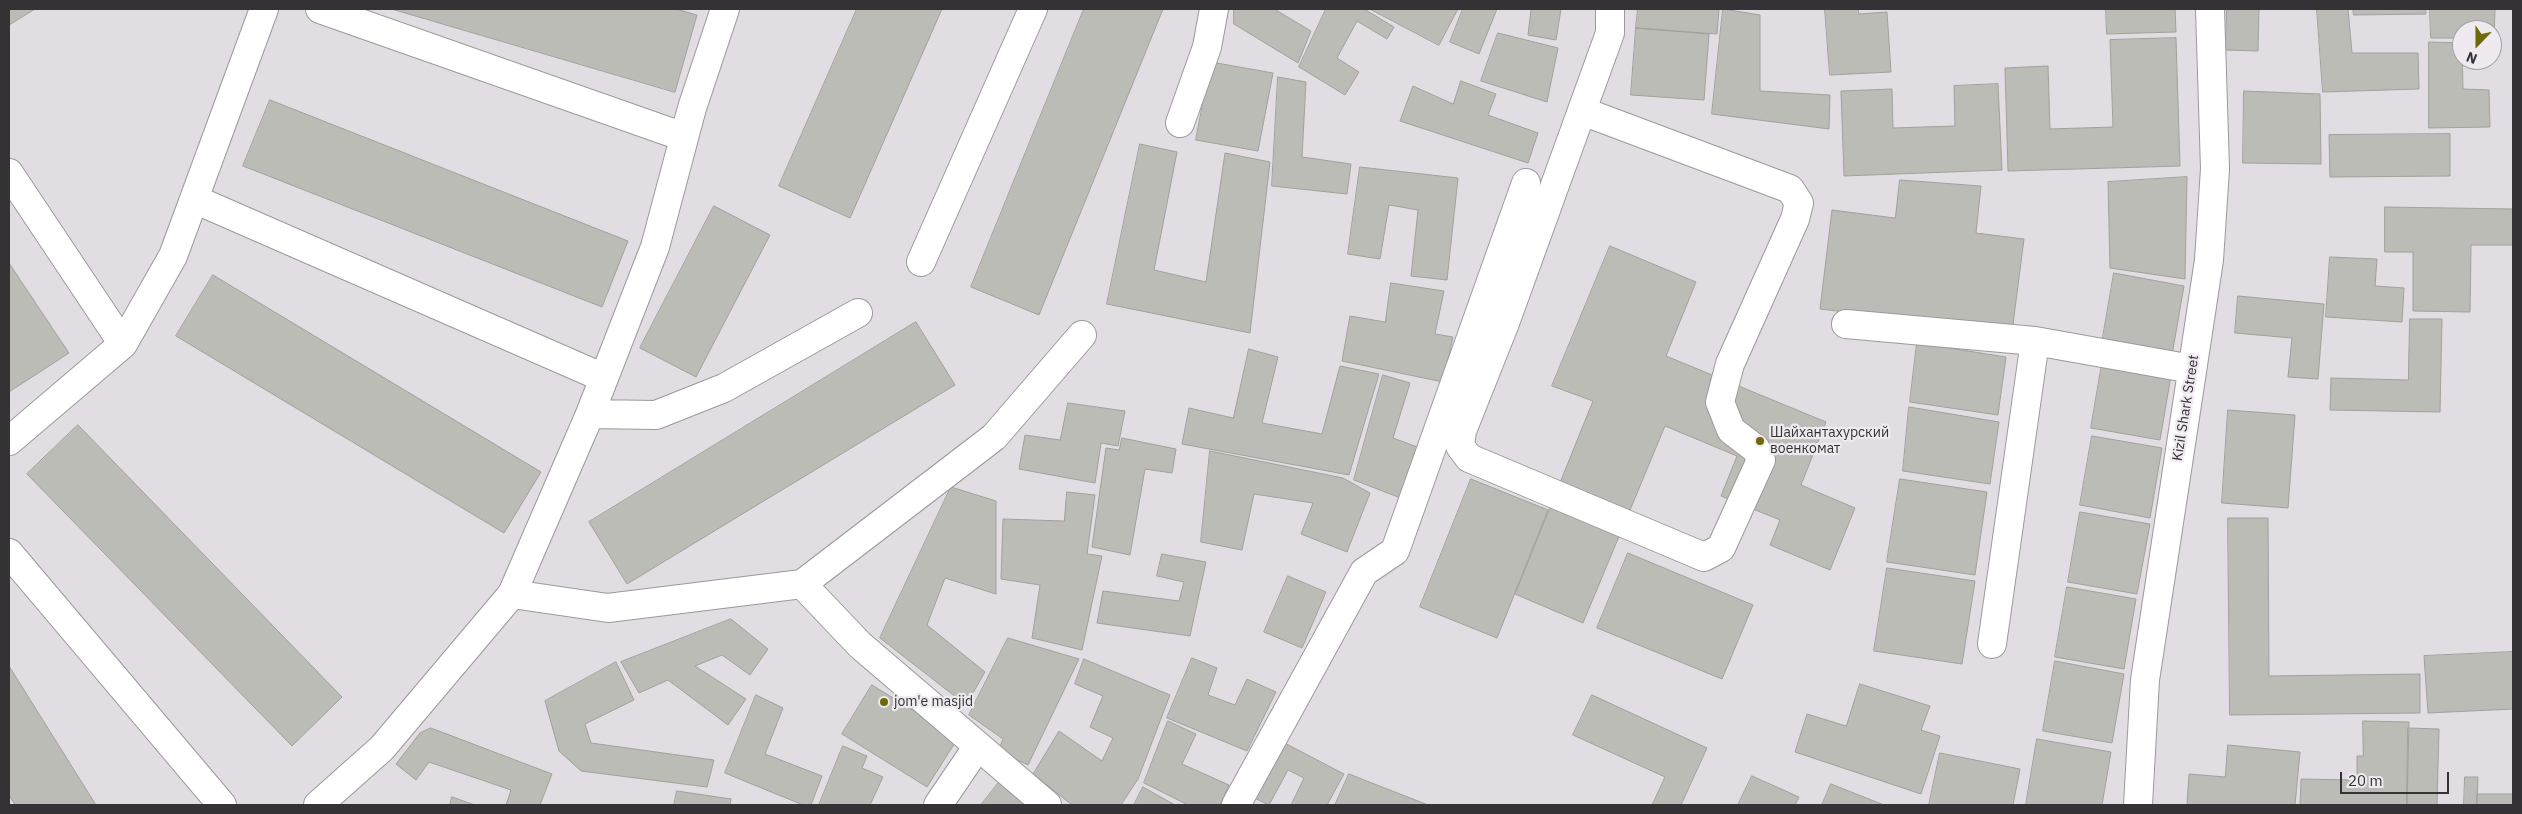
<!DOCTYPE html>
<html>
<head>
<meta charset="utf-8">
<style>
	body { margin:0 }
	#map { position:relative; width:2522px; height:814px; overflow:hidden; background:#e1dde2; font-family:"IBM Plex Sans",sans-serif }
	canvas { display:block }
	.frame { position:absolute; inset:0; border:10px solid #343234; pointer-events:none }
	.north { position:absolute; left:2452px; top:20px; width:50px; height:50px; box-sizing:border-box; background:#eeeaef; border:1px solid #a4a0a4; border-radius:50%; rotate:202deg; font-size:14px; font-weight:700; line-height:20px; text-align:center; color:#343234 }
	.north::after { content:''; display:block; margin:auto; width:18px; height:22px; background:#6d6a07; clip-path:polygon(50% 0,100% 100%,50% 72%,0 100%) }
	.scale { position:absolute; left:2340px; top:772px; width:109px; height:22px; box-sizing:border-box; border:2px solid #343234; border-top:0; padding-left:6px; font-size:15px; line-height:18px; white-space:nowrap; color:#343234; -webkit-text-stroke:4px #eeeaef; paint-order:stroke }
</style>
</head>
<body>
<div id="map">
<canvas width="2522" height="814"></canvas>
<div class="frame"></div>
<div class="north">N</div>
<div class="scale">20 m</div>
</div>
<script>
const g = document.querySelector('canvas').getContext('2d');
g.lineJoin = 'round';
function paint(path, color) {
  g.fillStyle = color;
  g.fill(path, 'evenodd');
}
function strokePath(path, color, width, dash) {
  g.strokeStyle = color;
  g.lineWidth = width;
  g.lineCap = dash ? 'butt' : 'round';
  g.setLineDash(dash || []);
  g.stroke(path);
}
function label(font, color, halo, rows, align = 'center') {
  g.font = font + ' "IBM Plex Sans",sans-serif';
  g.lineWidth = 4.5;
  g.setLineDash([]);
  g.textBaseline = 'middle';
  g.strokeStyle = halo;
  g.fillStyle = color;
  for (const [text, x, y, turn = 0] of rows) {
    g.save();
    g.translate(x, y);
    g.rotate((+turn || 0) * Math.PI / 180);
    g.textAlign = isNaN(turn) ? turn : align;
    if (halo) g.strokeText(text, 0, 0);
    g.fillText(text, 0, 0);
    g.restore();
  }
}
const building = new Path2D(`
	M9,9H35L9,25Z
	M392,9H676L697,15L675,92Z
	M857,9H942L850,218L779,186Z
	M1084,9H1163L1039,315L971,287Z
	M1234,9H1274L1311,31L1298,63L1234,24Z
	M1326,9H1364L1394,27L1387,39L1357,21L1337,58L1359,72L1345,95L1299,67Z
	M1370,9H1458L1439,45Z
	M1463,9H1497L1479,54L1450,42Z
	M1529,9H1561L1556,40L1528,35L1531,10Z
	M1638,9H1719L1717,34L1636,28Z
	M1723,9L1760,15V91L1830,95L1829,129L1712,114Z
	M1825,9H1858L1859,14L1887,12L1891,72L1830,75Z
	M2106,9H2175L2176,32L2107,34Z
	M2227,9H2259L2258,51L2226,50Z
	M2317,9H2348L2352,53H2418L2419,89L2323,92Z
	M2353,9H2426V14L2354,15Z
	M2430,9H2495L2494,39H2492V30H2462V38H2431Z
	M1636,28L1709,34L1704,100L1631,95Z
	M1498,33L1558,48L1547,102L1481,81Z
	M2176,38L2180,166L2008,171L2005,68L2048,66L2050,129L2113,127L2110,40Z
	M2429,42L2462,43L2463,89L2489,90L2490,127L2429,128Z
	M1211,62L1273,73L1258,151L1196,140Z
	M1278,77L1306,82L1302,157L1351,164L1347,194L1272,186Z
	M1461,81L1496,94L1488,115L1538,133L1528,163L1400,121L1413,86L1453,104Z
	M1998,84L2002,170L1844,176L1841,91L1892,89L1893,128L1955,126L1954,86Z
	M2244,91L2320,94L2321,164L2243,163Z
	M270,100L628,241L602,307L243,166Z
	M2450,134V176L2330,177L2329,135Z
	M1140,144L1177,152L1154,270L1206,282L1225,153L1270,162L1250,333L1107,304Z
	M1360,167L1458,178L1447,280L1411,276L1418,210L1389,205L1380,259L1348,254Z
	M2187,177L2185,279L2110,268L2108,182Z
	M1900,180L1981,186L1976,233L2024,239L2012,332L1820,309L1832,210L1895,218Z
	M714,206L770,235L696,377L640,348Z
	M2385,207L2513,209V245H2471L2470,312L2413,311V252H2385Z
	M1610,246L1696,282L1666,356L1826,422L1801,485L1855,508L1830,570L1770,545L1780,520L1721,496L1737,456L1665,426L1583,623L1515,594L1593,401L1552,386Z
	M2330,257L2377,259L2375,286L2404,288L2402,322L2326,317Z
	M9,263L69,353L9,392Z
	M2114,273L2184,286L2172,355L2102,343Z
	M213,275L541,472L504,533L176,336Z
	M1391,283L1444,291L1435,334L1453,337L1443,382L1342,361L1350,316L1385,322Z
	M2238,296L2324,304L2318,379L2288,377L2292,338L2235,333Z
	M2410,319H2442L2440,412L2330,410L2331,378L2408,380Z
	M916,322L955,385L627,584L589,522Z
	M1917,343L2006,357L1998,415L1910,402Z
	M1249,349L1278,357L1262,423L1322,434L1340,366L1379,374L1349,475L1182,444L1189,408L1233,418Z
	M2103,358L2172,370L2160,440L2091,428Z
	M1383,375L1410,383L1393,438L1423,449L1403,499L1354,480Z
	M1068,403L1125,411L1118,446L1101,443L1095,483L1019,469L1025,435L1060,440Z
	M1909,407L1999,422L1990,484L1903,471Z
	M2228,410L2295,415L2288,508L2222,503Z
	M78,425L342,697L292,746L27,474Z
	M2092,436L2162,448L2150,518L2080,505Z
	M1122,438L1176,449L1172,473L1145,469L1130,555L1092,547L1106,448L1119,450Z
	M1210,451L1343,478L1370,493L1347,552L1301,534L1313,503L1254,494L1242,550L1201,542Z
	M1471,479L1548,510L1497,638L1420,607Z
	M1900,479L1987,492L1975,575L1887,562Z
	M951,487L996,501V594L945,578L927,625L985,672L966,705L880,638Z
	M1067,492L1095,495L1087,554L1102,556L1082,650L1032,638L1040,585L1001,579L1003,519L1064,521Z
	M2080,512L2150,524L2137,594L2068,582Z
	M2228,518H2268L2269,676L2420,674V713L2230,715Z
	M1628,553L1753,605L1722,679L1597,628Z
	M1162,554L1206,562L1190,636L1097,623L1103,591L1179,601L1184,582L1157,576Z
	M1887,568L1975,581L1962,664L1874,651Z
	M1288,576L1326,592L1302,648L1264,632Z
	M2067,587L2136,599L2124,669L2055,657Z
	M731,619L768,649L750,675L722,655L695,666L746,699L728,725L668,680L639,693L621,662Z
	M1008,638L1079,659L1028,765L998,751L1003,739L969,715Z
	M2513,652V709L2428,713L2424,656Z
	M1192,658L1217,668L1208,695L1235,705L1247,679L1276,692L1247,751L1167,718Z
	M1084,659L1170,695L1138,779L1121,805H1072L1033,774L1059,731L1102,761L1113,738L1090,727L1103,696L1075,684Z
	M2055,661L2124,674L2112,743L2043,731Z
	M616,662L634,700L585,724L591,743L714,760L707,787L581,771L559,751L545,701Z
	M9,666L96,805H15L9,795Z
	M1860,684L1930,706L1921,730L1940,736L1921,794L1795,752L1807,714L1846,726Z
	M872,685L958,738L927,787L842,734Z
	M756,695L783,708L765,754L822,776L811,805H803L725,773Z
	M1592,695L1707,748L1681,805H1652L1665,777L1573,735Z
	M1168,721L1196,734L1182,764L1229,785L1220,805H1188L1144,783Z
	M2363,721L2409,722L2407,805H2300L2301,779L2357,780V756H2363Z
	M431,728L552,774L540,805H506L511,790L429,762L416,780L396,764L420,733Z
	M2408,728L2439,729L2437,805H2407Z
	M1275,738L1344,774L1327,805H1291L1304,778L1288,770L1269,805L1246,794Z
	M2037,739L2111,752L2102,805H2026Z
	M2228,745L2300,752L2295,805H2187L2189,774L2225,777Z
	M843,746L867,756L862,768L883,777L870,805H819Z
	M1940,753L2020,769L2013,805H1929Z
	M1349,774L1428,805H1335Z
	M1752,776L1799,797L1795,805H1738Z
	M2465,777H2478L2477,805H2464Z
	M1000,781L1029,805H981Z
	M1831,784L1884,805H1822Z
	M1143,787L1175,805H1134Z
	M677,791L731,799L730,805H674Z
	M2477,794H2513V805H2477Z
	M452,797L475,805H450Z`);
const minor = new Path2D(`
	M320,9L684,137
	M1582,111L1790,189L1799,203L1795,219L1730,364L1720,402L1731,430L1756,449L1761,460L1721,548L1704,557L1469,458L1460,446L1462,431L1505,323L1610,33V9
	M1180,123L1207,47L1214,9
	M9,173L123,344
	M194,199L604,378
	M921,262L1033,9
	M1846,324L2035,341L2192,369
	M590,414L656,415L724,388L858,313
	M9,441L123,344L173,256L264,9
	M9,553L222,805
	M802,584L994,437L1082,335
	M512,594L608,608L802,584L860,645L1047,805
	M1992,644L2035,341
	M318,805L382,748L512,594L590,414L655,247L692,108L725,9
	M938,805L978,746
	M1236,805L1364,572L1395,551L1526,183
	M2138,805L2145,680L2209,260L2215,169L2210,9`);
const markers = [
	[1760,441,5,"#6d6a07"],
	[884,702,5,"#6d6a07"]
];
const streetNames = [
	["Kizil Shark Street",2186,408,-81]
];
const poiNames = [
	["Шайхантахурский",1770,433],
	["военкомат",1770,449],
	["jom'e masjid",894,702]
];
paint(building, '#bcbcb7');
strokePath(building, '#a1a19c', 1);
strokePath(minor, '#9c999d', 30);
strokePath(minor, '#fff', 28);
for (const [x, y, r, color] of markers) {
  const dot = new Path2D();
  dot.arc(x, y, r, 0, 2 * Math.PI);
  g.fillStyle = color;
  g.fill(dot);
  strokePath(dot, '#eeeaef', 2);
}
label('14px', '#343234', '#eeeaef', streetNames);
label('14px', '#343234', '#eeeaef', poiNames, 'left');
</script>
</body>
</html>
